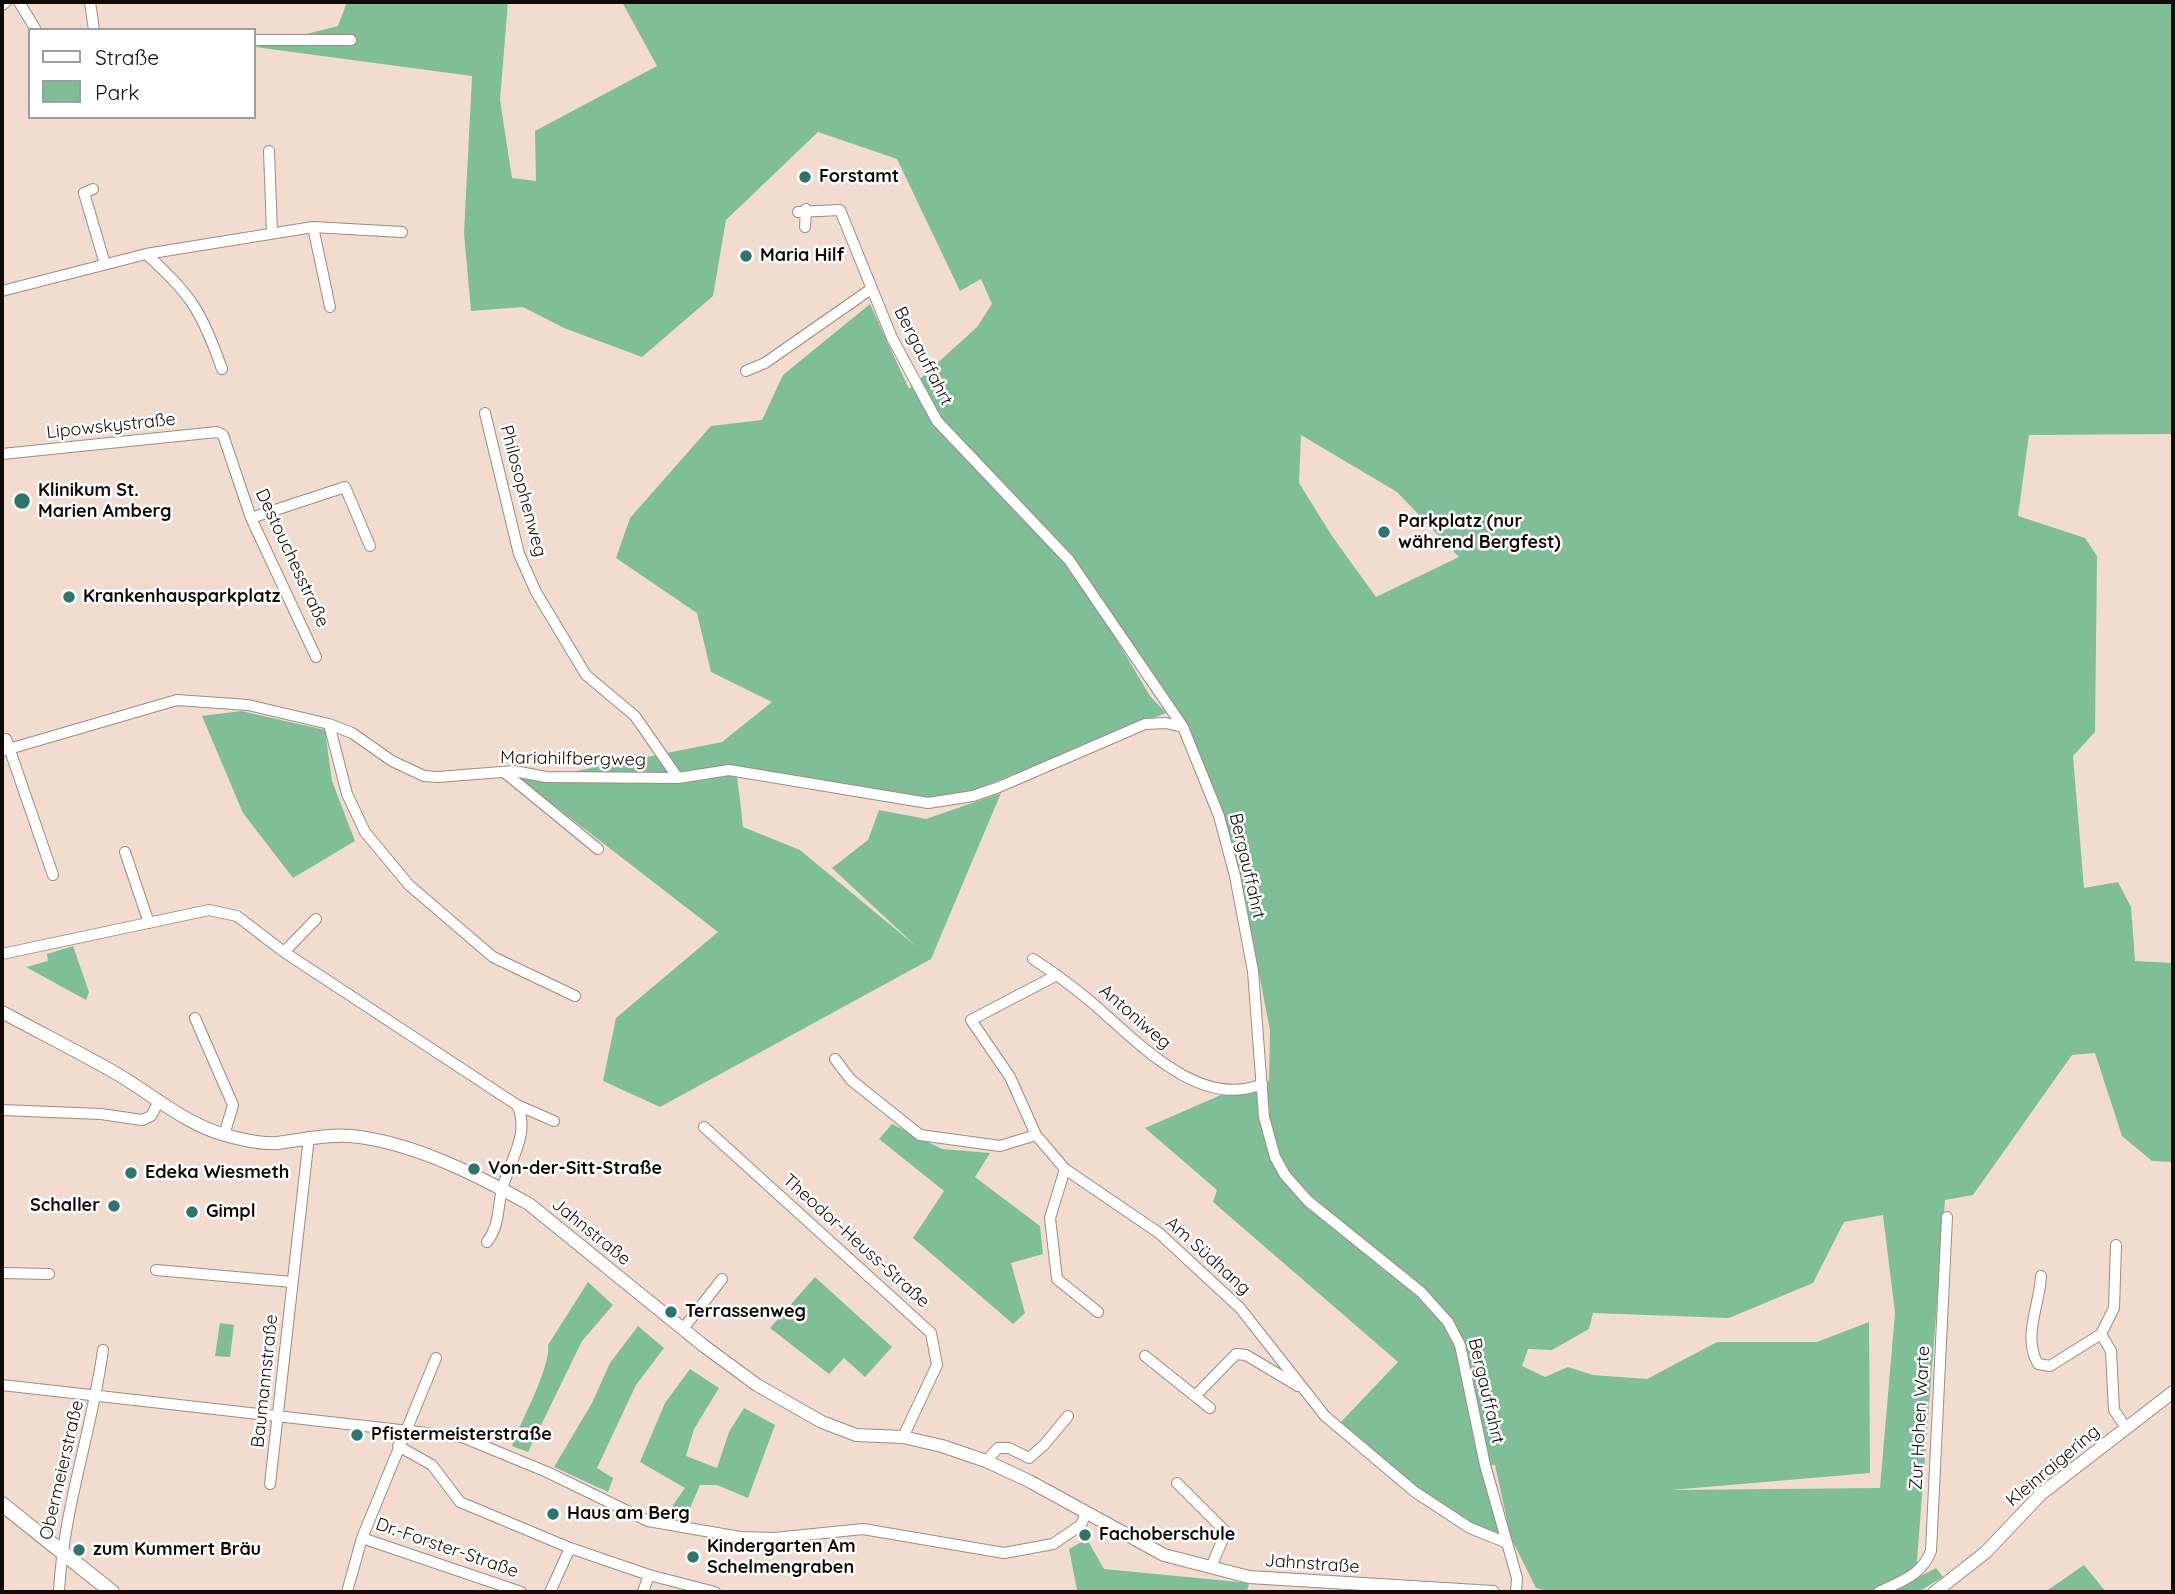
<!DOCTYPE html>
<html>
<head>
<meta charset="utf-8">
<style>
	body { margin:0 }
	#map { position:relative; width:2175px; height:1594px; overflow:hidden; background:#f2dcd0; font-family:Quicksand,sans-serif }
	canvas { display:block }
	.frame { position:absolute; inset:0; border:4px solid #110a07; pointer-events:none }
	.legend { position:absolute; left:28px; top:28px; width:228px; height:91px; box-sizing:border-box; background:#fff; border:2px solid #a09d9c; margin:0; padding:9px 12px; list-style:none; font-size:21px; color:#110a07 }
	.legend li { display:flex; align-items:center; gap:14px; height:35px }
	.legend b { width:35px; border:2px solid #a09d9c }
</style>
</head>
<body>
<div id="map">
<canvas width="2175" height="1594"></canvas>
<div class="frame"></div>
<ul class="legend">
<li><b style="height:9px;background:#fff"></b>Straße</li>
<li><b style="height:19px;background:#80be98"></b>Park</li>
</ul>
</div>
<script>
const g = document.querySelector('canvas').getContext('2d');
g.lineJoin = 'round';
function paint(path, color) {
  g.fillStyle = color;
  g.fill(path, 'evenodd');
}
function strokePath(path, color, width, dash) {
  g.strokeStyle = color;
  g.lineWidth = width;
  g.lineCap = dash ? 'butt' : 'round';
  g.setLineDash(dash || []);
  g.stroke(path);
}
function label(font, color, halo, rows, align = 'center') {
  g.font = font + ' Quicksand,sans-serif';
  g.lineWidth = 5;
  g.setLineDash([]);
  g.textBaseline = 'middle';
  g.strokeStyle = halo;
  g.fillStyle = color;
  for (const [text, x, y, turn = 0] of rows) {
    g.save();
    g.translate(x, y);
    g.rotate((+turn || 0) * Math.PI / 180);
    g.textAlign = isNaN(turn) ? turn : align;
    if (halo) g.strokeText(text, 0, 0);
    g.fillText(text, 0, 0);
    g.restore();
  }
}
const green = new Path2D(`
	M347,2H508L500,100L512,178L536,181L535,131L657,66L622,2H2173V434L2029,435L2018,516L2085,538L2097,556L2095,732L2073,756L2084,888L2118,882L2131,907L2135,961L2173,963V1162L2152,1161L2122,1136L2095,1053L2072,1055L1973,1195L1945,1200L1916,1573L1869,1592H1551L1536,1588L1511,1538L1495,1465H1485L1460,1344L1468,1412L1500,1535C1438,1513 1390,1465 1340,1423L1398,1362L1213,1202L1217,1190L1145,1128L1221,1095L1245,1091L1269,1081L1270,1031L1250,926L1224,821L1186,721L1077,573L1150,696L1166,713L932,807L737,775L743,827L800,850L917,947L832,868L868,840L879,810L926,819L1001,793L931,959L660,1107L603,1081L616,1018L718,932L520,779L546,777L722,742L772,702L711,672L697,613L616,558L630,518L711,426L762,420L783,375L870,304L909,389L977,327L992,304L981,279L960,291L897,159L818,132L726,220L713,296L642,357L564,328L523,307L471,311L464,233L472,76L255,47L338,26ZM1301,435L1397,492L1459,557L1376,597L1332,536L1299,483ZM1883,1215L1895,1313L1880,1488L1671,1490L1870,1473L1869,1322L1817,1342H1717L1647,1379L1593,1375L1568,1367L1545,1377L1522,1366L1528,1349L1552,1350L1589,1329L1593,1313L1729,1318L1813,1283L1844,1222Z
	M241,711L325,730L332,781L355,841L293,878L243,813L202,716Z
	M73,946L89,992L86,1000L26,967L48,961L47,954Z
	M892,1124L942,1149L990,1153L975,1177L1040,1226L1043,1254L1011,1263L1025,1313L1013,1324L913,1238L944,1191L879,1139Z
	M815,1277L892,1347L865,1377L844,1358L829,1374L770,1328Z
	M588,1282L613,1305L582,1341L528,1452L512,1446C520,1422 551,1368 548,1345Z
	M220,1323L234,1325L230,1357L215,1356Z
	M638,1326L664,1348L636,1385L597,1468L613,1478L608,1492L554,1467L592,1403L610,1363Z
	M690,1369L719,1388L694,1429L686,1456L717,1468L729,1432L744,1408L775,1425L748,1498L717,1485H700L686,1517L666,1515L685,1488L640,1462L665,1403Z
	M1087,1539L1104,1569L1249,1583L1247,1592H1081L1077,1590L1069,1549Z
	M2084,1565L2106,1592H2045Z
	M1936,1568L1943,1577L1918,1592H1890Z`);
const minor = new Path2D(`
	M19,2L36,30
	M90,2L94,30
	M2,5L6,2
	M254,40H351
	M269,151L272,233
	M93,189L84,193L105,264
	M798,212L840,210L892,338L937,421L1069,560L1183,727L1219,816L1235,876L1253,971L1264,1117L1275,1157L1285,1175L1308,1201L1421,1292L1448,1322L1460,1345L1485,1465L1517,1578L1516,1592
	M313,227L330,307
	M805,227L806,209
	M146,254L313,227L402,232
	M2,291L146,254C191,294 202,312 222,369
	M746,371L765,363L871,289
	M485,413L519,554L536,592L586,675L635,716L678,778
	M2,454L217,432L223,435L251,518L316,657
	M251,518L345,487L370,546
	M329,724L347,794L365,832L409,885L493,957L575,996
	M6,739L53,875
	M2,751L177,700L248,705L329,724L352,733L392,761L424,776L438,777L514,771L546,777L678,778L729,770L928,803L973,796L999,787L1145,724L1166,723L1183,727
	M504,772L598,849
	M125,852L149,923
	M284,952L316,919
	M2,954L209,910L237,916L284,952L517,1105L554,1121
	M1033,959C1053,972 1072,986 1090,1001C1134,1038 1198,1111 1262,1084
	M1057,975L971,1020L1010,1077L1036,1135L1065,1169L1159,1233L1240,1308L1325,1416L1415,1492L1470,1528L1507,1543
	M195,1018L233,1105L224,1135
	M835,1059L851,1080L920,1135L1000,1146L1036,1135
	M2,1110L101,1114L142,1120L151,1116L159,1101
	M704,1127L931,1333L937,1365L903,1437
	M1065,1169L1050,1218L1057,1279L1098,1312
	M487,1242C500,1225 497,1209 502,1190C509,1161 531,1134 517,1105
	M2116,1245L2114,1308L2101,1334L2111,1351L2114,1410L2126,1428
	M156,1270L292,1282
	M2,1273L49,1274
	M2041,1276C2040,1304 2022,1337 2038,1364L2050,1366L2101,1334
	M683,1329L722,1279
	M1145,1356L1195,1396L1236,1354L1246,1355L1298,1386
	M2,1385L462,1437L547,1472L648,1521L740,1537L774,1538L863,1529L1004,1553L1053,1544L1081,1525L1086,1513
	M1195,1396L1210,1408
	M398,1446L432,1465L460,1502L570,1548L649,1575L715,1592
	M986,1461L998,1448H1009L1029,1458L1044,1445L1068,1416
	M1177,1483L1226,1532L1211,1567
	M270,1484L309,1137
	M362,1538L521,1592
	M59,1592C63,1510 92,1431 103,1350
	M347,1592L362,1538L436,1358
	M550,1592L570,1548
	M643,1592L649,1575
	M1879,1592C1901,1581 1922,1575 1931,1551L1947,1217`);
const tertiary = new Path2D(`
	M2,1012C39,1032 77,1051 114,1072C150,1093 185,1124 225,1135C239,1139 262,1144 277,1143C302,1140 326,1134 351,1136C412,1142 475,1174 529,1204L704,1346L757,1385L822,1422L856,1435L903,1437L942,1446L986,1461L1029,1481L1164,1555L1249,1577L1493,1592
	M1935,1592L1986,1552L2041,1494L2173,1392`);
const secondary = new Path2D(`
	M2,1504L112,1592`);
const markers = [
	[805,177,7,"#2e756b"],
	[746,256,7,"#2e756b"],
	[22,501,9,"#2e756b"],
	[1384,532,7,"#2e756b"],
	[69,597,7,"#2e756b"],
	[474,1169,7,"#2e756b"],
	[131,1173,7,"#2e756b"],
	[114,1206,7,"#2e756b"],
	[192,1212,7,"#2e756b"],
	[671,1312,7,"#2e756b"],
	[357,1435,7,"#2e756b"],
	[553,1514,7,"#2e756b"],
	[1085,1535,7,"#2e756b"],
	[79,1550,7,"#2e756b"],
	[693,1557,7,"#2e756b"]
];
const poiNames = [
	["Forstamt",819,177],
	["Maria Hilf",760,256],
	["Klinikum St.",38,491],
	["Marien Amberg",38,512],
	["Parkplatz (nur",1398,522],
	["während Bergfest)",1398,543],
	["Krankenhausparkplatz",83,597],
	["Von-der-Sitt-Straße",488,1169],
	["Edeka Wiesmeth",145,1173],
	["Schaller",100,1206,"right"],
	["Gimpl",206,1212],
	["Terrassenweg",685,1312],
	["Pfistermeisterstraße",371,1435],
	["Haus am Berg",567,1514],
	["Fachoberschule",1099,1535],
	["Kindergarten Am",707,1547],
	["Schelmengraben",707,1568],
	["zum Kummert Bräu",93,1550]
];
const streetNames = [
	["Bergauffahrt",923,356,63],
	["Lipowskystraße",111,426,-6],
	["Philosophenweg",523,491,75],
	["Destouchesstraße",292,558,65],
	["Mariahilfbergweg",573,759,1],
	["Bergauffahrt",1247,866,77],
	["Antoniweg",1135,1017,41],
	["Jahnstraße",591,1232,39],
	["Theodor-Heuss-Straße",856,1241,42],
	["Am Südhang",1208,1256,42],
	["Baumannstraße",265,1381,-84],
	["Bergauffahrt",1486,1391,77],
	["Zur Hohen Warte",1920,1418,-87],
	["Kleinraigering",2053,1466,-40],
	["Obermeierstraße",62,1470,-77],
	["Dr.-Forster-Straße",447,1548,19],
	["Jahnstraße",1312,1564,4]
];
paint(green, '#80be98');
strokePath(minor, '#9f8b80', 12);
strokePath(tertiary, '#9f8b80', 14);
strokePath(secondary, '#9f8b80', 16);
strokePath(minor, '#fff', 10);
strokePath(tertiary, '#fff', 12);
strokePath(secondary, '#fff', 14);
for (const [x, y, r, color] of markers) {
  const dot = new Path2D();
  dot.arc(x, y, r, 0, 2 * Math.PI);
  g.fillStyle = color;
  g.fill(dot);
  strokePath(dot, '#fff', 2.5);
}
label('bold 18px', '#110a07', '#fff', poiNames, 'left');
label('18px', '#110a07', '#fff', streetNames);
</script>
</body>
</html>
